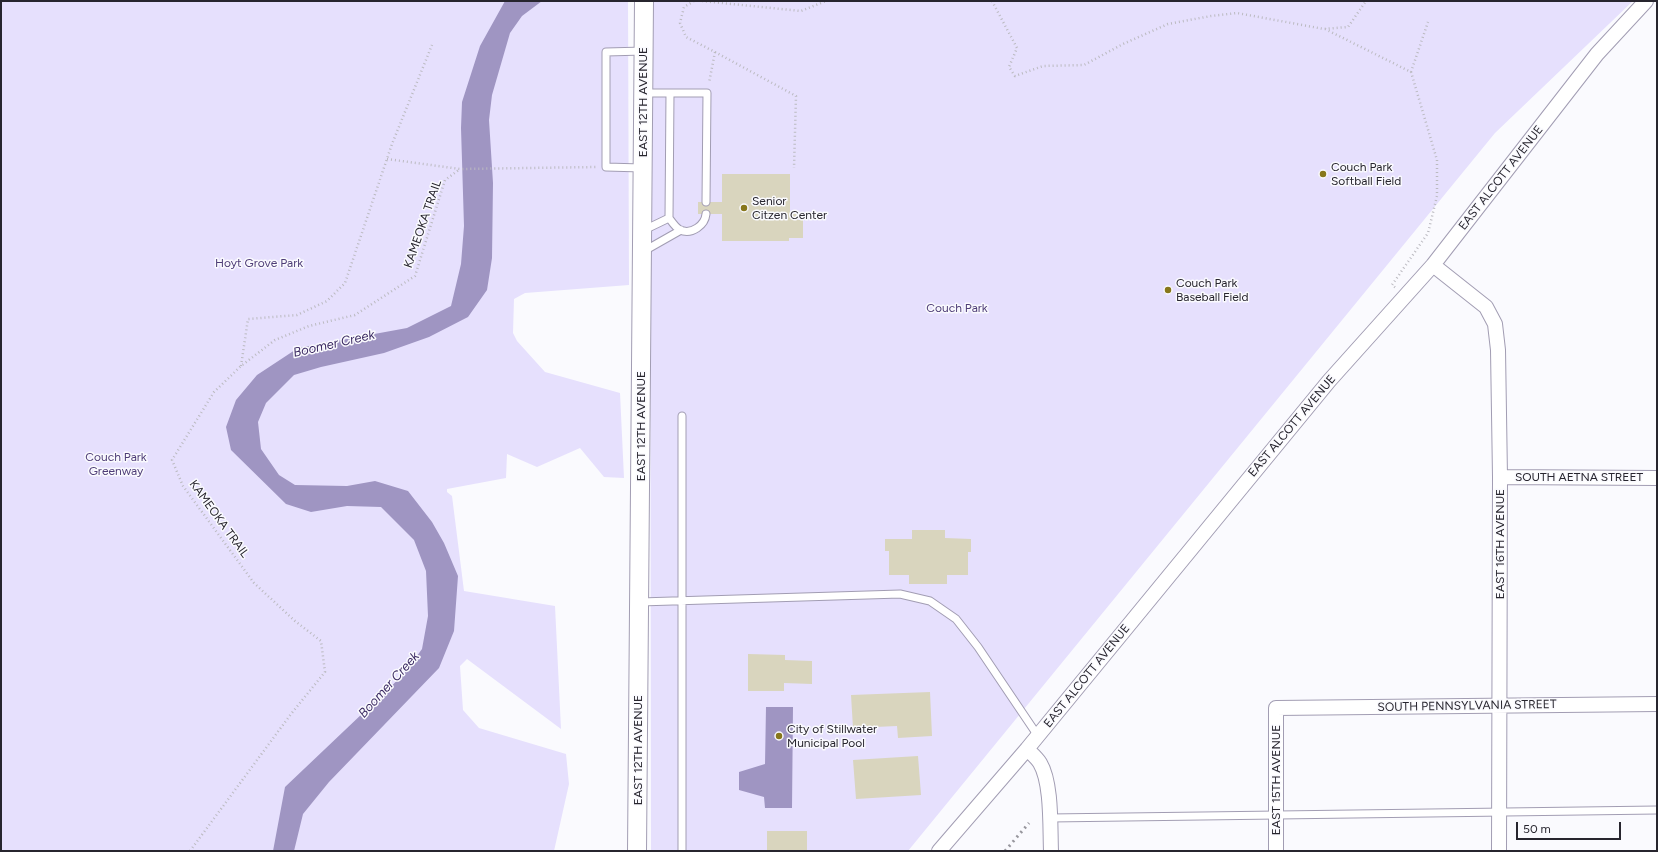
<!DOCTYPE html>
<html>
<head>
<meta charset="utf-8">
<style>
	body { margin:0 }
	#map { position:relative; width:1658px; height:852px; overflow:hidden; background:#fafafe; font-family:Figtree,sans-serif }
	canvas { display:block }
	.frame { position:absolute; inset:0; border:2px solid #27252e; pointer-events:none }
	.scale { position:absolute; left:1516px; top:822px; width:105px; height:18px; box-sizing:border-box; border:2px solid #27252e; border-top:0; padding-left:5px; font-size:12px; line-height:14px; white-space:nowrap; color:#27252e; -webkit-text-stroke:3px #fafafe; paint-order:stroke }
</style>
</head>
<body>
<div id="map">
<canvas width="1658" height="852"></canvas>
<div class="frame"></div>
<div class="scale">50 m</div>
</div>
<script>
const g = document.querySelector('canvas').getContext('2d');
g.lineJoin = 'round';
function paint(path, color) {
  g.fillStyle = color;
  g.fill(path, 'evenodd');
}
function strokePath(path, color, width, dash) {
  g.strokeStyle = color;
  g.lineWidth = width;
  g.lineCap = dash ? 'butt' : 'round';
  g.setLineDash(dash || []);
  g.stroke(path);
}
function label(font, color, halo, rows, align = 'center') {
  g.font = font + ' Figtree,sans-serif';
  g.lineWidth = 3;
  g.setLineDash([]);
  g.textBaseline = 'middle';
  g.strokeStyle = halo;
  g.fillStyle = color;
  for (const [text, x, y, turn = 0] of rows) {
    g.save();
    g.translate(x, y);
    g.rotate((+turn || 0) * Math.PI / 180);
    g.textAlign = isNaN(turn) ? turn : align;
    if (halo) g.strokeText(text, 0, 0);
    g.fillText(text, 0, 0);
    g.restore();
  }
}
const green = new Path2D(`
	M1,1H628L629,285L525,293L514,299L513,333L517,341L545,372L620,393L624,478L604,477L580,448L537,467L507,454L506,478L447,489V492L452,496L464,591L555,606L561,729L467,659L460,666L463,710L479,728L566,754L569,784L554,851H1Z
	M652,1H1633L1495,133L908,851H651L650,2Z`);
const water = new Path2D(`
	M505,1H542L522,16L510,33L492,95L489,120L493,183L492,258L487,290L468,317L429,337L384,353L321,367L294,375L266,403L258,422L261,449L279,475L295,485L347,486L375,481L408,491L432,522L444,543L458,576L454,631L439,668L329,782L303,814L294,851H273L285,787L404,674L422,649L428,616L426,571L414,540L381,507L347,506L311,512L286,504L231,450L226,427L236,400L257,375L298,348L407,328L451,306L461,264L464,226L461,128L462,102L480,46Z
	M766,707H793L792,808H765L764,797L739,790V772L765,764Z`);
const building = new Path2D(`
	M722,174H790V214H798V220H803V238H789V241H722V214H698V202H722Z
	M912,530H945V538L971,539V552H968V575H947V584H909V575H889V551H885V539H912Z
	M748,654L785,655V660L812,661V684L784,683V691H748Z
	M930,692L932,736L898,738L897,726L853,728L851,695Z
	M918,756L921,795L856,799L853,760Z
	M767,831H807V851H767Z`);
const path = new Path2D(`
	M694,1L684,7L680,23L686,37L715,52L709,83
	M702,1L801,11L826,1
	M992,1L1017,48L1009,67L1015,76L1043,66L1084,65L1123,44L1168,24L1211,16L1237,13L1324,29L1348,27L1366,1
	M1325,29L1411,72L1437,160V196L1428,233L1392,285L1396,288
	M715,52L796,96L794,168
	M1411,72L1428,22
	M387,159L460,169L596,167
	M241,366L248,319L297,315L327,301L345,283L392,144L432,45
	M190,851L291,714L325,672L321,641L295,621L254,583L183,486L172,460L214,392L241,366L275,340L309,326L355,315L415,276L445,180L460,169`);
const service = new Path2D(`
	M644,93H707L706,202
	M670,93L669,218C672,222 676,228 680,230C692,235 705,225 706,214
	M642,168L606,167V52L644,51
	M642,231L669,218
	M644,251L681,230
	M682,416V851
	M640,602L900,594L930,601L956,619L978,647L1038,736
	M1050,818L1657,810`);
const minor = new Path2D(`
	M1433,265L1486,307L1495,324L1498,350L1500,477L1499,851
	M1500,477L1657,478
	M1027,749C1031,753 1037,758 1040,763C1052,783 1050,827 1051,851
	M939,851L1027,749L1329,381L1433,265L1597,54L1646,1
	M1276,851V708L1657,704`);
const tertiary = new Path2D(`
	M637,851L644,1`);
const rail = new Path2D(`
	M1005,851L1029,823`);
const markers = [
	[1323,174,4,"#87771b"],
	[744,208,4,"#87771b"],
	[1168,290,4,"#87771b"],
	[779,736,4,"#87771b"]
];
const streetNames = [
	["EAST 12TH AVENUE",643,102,-90],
	["EAST ALCOTT AVENUE",1501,178,-52],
	["KAMEOKA TRAIL",423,224,-71],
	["EAST 12TH AVENUE",641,426,-90],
	["EAST ALCOTT AVENUE",1292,426,-50],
	["SOUTH AETNA STREET",1579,477],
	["KAMEOKA TRAIL",219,519,54],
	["EAST 16TH AVENUE",1500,544,-90],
	["EAST ALCOTT AVENUE",1087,676,-51],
	["SOUTH PENNSYLVANIA STREET",1467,706,-1],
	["EAST 12TH AVENUE",638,750,-90],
	["EAST 15TH AVENUE",1276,780,-90]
];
const poiNames = [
	["Couch Park",1331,167],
	["Softball Field",1331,181],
	["Senior",752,201],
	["Citzen Center",752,215],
	["Couch Park",1176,283],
	["Baseball Field",1176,297],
	["City of Stillwater",787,729],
	["Municipal Pool",787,743]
];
const parkNames = [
	["Hoyt Grove Park",259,263],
	["Couch Park",957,308],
	["Couch Park",116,457],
	["Greenway",116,471]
];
const waterNames = [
	["Boomer Creek",334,344,-13],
	["Boomer Creek",389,685,-48]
];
paint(green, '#e6e0fd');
paint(water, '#9f95c2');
paint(building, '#d9d5be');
strokePath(service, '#a29db3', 9);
strokePath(minor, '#a29db3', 16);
strokePath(tertiary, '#a29db3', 20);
strokePath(path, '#bbbac0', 2.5, [1, 3]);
strokePath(service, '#fff', 7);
strokePath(minor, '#fff', 14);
strokePath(tertiary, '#fff', 18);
strokePath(rail, '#97969d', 3, [2, 4]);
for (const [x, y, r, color] of markers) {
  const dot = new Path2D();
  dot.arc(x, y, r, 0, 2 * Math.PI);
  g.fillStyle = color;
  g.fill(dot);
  strokePath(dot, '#fafafe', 1.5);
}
label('12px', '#27252e', '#fafafe', streetNames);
label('12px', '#27252e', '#fafafe', poiNames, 'left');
label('12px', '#4e3d77', '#fafafe', parkNames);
label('italic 13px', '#3c2b63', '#fafafe', waterNames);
</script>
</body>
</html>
